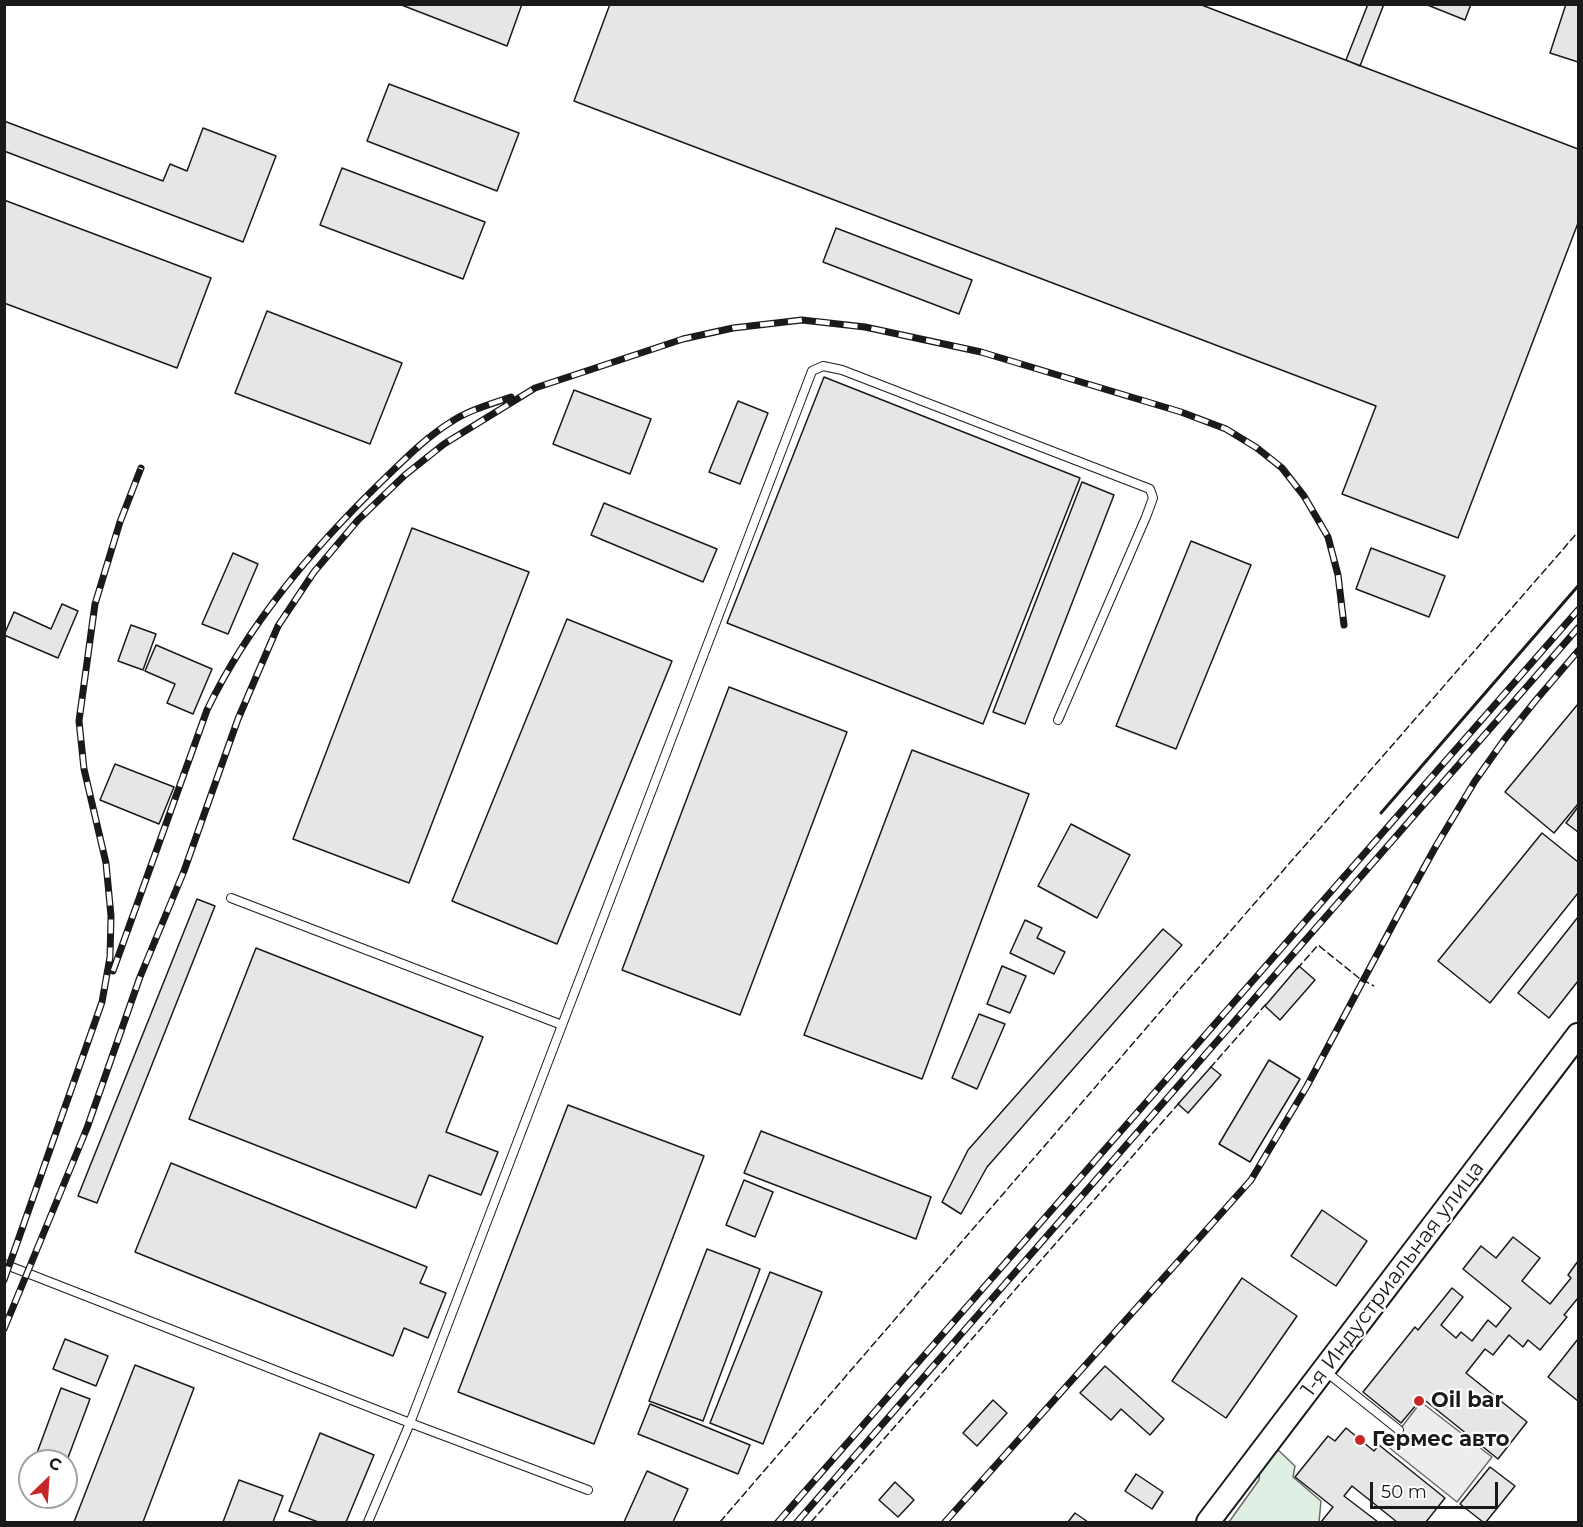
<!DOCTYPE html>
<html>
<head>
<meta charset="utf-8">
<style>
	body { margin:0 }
	#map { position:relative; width:1583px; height:1527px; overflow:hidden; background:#fff; font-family:Montserrat,sans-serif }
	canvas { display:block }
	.frame { position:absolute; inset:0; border:6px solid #1a1a1a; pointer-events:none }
	.north { position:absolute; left:18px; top:1449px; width:60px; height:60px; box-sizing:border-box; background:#fff; border:2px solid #a3a3a3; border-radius:50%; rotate:25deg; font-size:16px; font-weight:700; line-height:24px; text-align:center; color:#1a1a1a }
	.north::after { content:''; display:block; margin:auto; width:21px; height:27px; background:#c62828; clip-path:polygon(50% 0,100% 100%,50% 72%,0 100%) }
	.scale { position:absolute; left:1370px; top:1482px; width:128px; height:27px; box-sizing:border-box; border:3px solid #1a1a1a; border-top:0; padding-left:8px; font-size:18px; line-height:21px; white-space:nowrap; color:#1a1a1a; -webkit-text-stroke:4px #fff; paint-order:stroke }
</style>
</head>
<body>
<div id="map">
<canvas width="1583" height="1527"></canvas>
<div class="frame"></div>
<div class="north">С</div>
<div class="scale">50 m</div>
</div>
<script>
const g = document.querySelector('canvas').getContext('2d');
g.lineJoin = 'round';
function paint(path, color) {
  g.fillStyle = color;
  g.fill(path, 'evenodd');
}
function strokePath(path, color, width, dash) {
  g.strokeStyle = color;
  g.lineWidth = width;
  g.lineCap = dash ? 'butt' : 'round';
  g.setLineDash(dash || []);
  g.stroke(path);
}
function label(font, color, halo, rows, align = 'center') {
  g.font = font + ' Montserrat,sans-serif';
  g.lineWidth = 4.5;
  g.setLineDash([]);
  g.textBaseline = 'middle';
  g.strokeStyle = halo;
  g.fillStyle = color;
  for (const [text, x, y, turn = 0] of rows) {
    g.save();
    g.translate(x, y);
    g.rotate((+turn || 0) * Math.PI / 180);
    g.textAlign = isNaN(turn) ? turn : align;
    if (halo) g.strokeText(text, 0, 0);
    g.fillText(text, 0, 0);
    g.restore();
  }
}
const green = new Path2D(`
	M1277,1449L1295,1466L1293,1477L1321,1501L1319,1522H1229L1259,1480L1260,1467Z`);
const parking = new Path2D(`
	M1421,1402L1492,1457L1457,1502L1387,1446Z`);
const building = new Path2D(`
	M399,4H522L507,46Z
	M610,4H1199L1578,149V223L1458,538L1342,494L1376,406L574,101Z
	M1368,4H1384L1360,66L1346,60Z
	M1425,4H1471L1465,20Z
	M1566,4H1578V62L1550,53Z
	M389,84L519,133L497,191L367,141Z
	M4,121L163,181L170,164L187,171L203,128L276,156L243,242L4,151Z
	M342,168L485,222L463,279L320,225Z
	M4,200L211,278L177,368L4,303Z
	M836,228L972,280L959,314L823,262Z
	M267,311L402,363L370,444L235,393Z
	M824,377L1080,478L983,724L727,623Z
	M574,390L651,419L630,474L553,444Z
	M738,401L768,413L740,484L709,472Z
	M1082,482L1114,495L1025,724L993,712Z
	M604,503L717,549L703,582L591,535Z
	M412,528L529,572L409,883L293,839Z
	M1191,541L1251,565L1176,749L1116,726Z
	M1371,548L1445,576L1429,617L1356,589Z
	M233,553L258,564L228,634L202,624Z
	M62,604L78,611L58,658L4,635L14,612L51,629Z
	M567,619L672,661L557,944L452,901Z
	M131,625L156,634L143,670L118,661Z
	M156,645L212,669L193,714L167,703L175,684L145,671Z
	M729,687L847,732L740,1015L622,970Z
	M1578,704V804L1554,833L1505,792Z
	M912,750L1029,794L922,1079L804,1035Z
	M115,764L174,787L159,824L100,800Z
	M1578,807V832L1566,823Z
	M1071,824L1130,855L1097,918L1038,886Z
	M1542,833L1578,862V893L1490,1003L1438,961Z
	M197,899L215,906L97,1203L78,1196Z
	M1578,917V981L1549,1018L1518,993Z
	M1025,920L1042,928L1037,938L1065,952L1054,974L1010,953Z
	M1163,929L1182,945L987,1167L961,1214L942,1202L968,1150Z
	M256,948L483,1037L446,1132L498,1152L481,1195L429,1175L416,1208L189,1119Z
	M1002,966L1026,976L1010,1013L987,1004Z
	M1299,966L1315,980L1280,1020L1265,1006Z
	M979,1014L1005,1024L977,1089L952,1078Z
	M1269,1060L1300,1079L1250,1162L1219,1144Z
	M1211,1067L1221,1075L1188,1113L1178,1104Z
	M568,1105L704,1156L594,1444L458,1392Z
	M761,1131L931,1197L916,1239L744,1173Z
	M171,1163L427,1267L420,1283L446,1293L428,1338L404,1328L393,1356L135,1252Z
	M744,1180L773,1192L755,1237L726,1225Z
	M1322,1210L1367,1241L1336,1286L1291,1256Z
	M1513,1237L1540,1258L1522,1281L1550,1304L1571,1278L1568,1275L1578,1261V1298L1564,1315L1567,1317L1540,1350L1528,1340L1523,1347L1509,1335L1493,1355L1485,1349L1466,1373L1527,1422L1498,1459L1422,1398L1401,1423L1363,1392L1415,1327L1418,1330L1452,1288L1463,1297L1441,1325L1456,1338L1461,1332L1472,1341L1488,1320L1496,1327L1511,1308L1463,1269L1481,1246L1496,1258Z
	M707,1249L760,1269L703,1421L649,1401Z
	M770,1272L822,1292L763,1444L710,1423Z
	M1242,1278L1297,1316L1226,1418L1172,1381Z
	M65,1339L108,1356L96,1386L53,1369Z
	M1578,1339V1401L1548,1377Z
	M135,1365L194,1388L143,1522H74Z
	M1105,1366L1164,1419L1150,1435L1121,1409L1111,1420L1080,1393Z
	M61,1388L90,1399L66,1463V1461H34Z
	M993,1400L1007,1413L977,1446L963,1433Z
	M650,1404L750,1445L738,1474L638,1434Z
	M1346,1428L1374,1451L1379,1445L1445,1498L1426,1522H1397L1352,1486L1344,1496L1378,1522H1321L1333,1507L1295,1477L1328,1436L1335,1441Z
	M320,1433L374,1455L346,1522H318L289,1511Z
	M1490,1467L1515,1486L1486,1522H1483L1460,1504Z
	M647,1471L688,1489L673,1522H624Z
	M1136,1474L1163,1492L1152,1509L1125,1491Z
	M239,1480L283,1496L273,1522H223Z
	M895,1482L914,1500L898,1517L879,1500Z
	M1075,1513L1088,1522H1068Z`);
const service = new Path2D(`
	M231,898L562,1025
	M4,1264L410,1423L812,371L823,366L842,370L1150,489L1153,498L1146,517L1058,720
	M1325,1371L1399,1430
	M368,1522L410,1423L588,1490`);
const secondary = new Path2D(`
	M1208,1522L1578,1035`);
const rail = new Path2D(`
	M113,971L207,710C249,623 313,548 382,481C404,460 425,438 451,422C469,410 491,404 511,397
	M4,1280L102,1002L110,957L111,916L106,863L84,769L79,721L95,604L120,522L141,468
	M4,1329L87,1128L140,977L184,871L238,719L278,626L314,572L358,520L405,475L444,444L535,388L683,339L733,328L802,320L865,327L981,352L1181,412L1226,429L1257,448L1282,468L1304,496L1328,537L1338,575L1344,625
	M778,1522L1578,610
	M797,1522L1578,628
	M945,1522L1251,1180L1307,1086L1398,915L1436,846L1475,781L1504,740L1536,700L1578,651`);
const fence = new Path2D(`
	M1297,969L1318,945L1359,978L1374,986
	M1210,1068L1267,1003
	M720,1522L1173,997L1578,532
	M811,1522L1180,1102`);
const wall = new Path2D(`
	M1381,813L1578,586`);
const markers = [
	[1419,1401,6,"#c62828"],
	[1360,1440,6,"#c62828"]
];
const streetNames = [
	["1-я Индустриальная улица",1393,1279,-53]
];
const poiNames = [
	["Oil bar",1431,1401],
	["Гермес авто",1372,1440]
];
paint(green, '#e0efe3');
strokePath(green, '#6a6a6a', 1.5);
paint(parking, '#ededed');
strokePath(parking, '#6a6a6a', 1.5);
paint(building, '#e6e6e6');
strokePath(building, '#1a1a1a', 1.5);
strokePath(service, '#1a1a1a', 10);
strokePath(secondary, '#1a1a1a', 26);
strokePath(service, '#fff', 8);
strokePath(secondary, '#fff', 22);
strokePath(rail, '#1a1a1a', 7);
strokePath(rail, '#fff', 4.5, [14]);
strokePath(fence, '#1a1a1a', 1.5, [8, 3]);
strokePath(wall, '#1a1a1a', 3);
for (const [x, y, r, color] of markers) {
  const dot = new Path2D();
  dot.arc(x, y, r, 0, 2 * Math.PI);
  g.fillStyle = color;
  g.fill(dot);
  strokePath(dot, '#fff', 2);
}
label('21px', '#1a1a1a', '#fff', streetNames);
label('bold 21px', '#1a1a1a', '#fff', poiNames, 'left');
</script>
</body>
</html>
